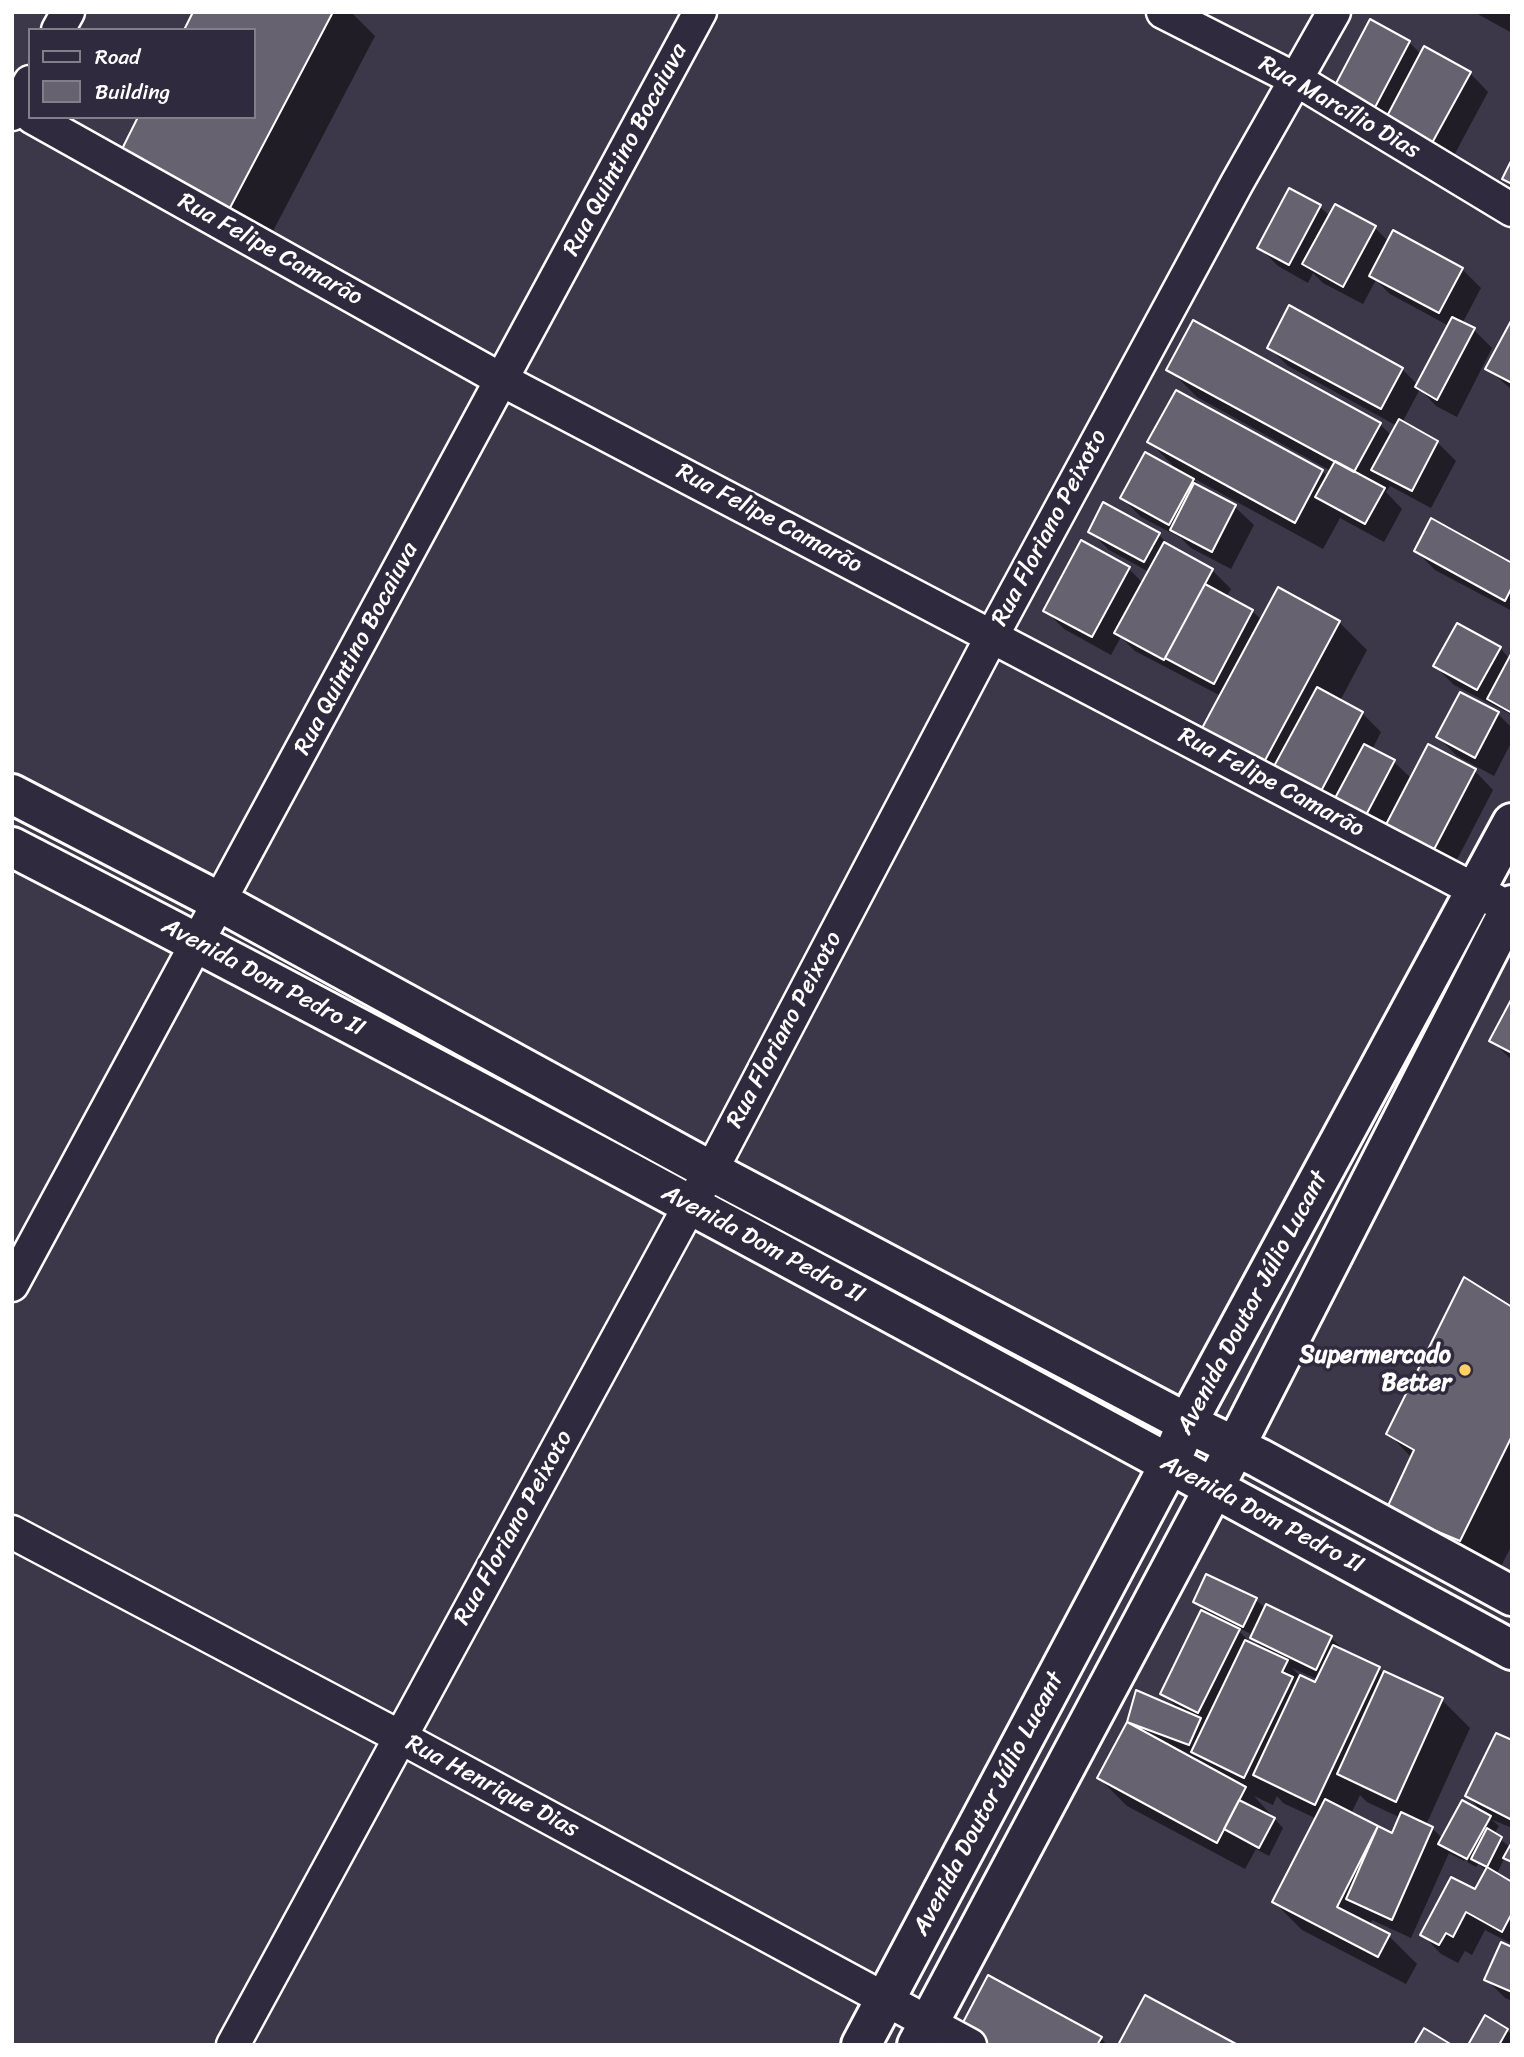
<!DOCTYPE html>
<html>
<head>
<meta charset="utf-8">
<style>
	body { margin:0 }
	#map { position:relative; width:1524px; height:2057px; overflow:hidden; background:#3c3749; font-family:Sriracha,sans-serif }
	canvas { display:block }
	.frame { position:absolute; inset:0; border:14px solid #fff; pointer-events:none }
	.legend { position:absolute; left:28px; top:28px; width:228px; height:91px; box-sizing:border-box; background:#2f2a3d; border:2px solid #827f8b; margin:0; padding:9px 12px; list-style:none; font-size:21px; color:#fff }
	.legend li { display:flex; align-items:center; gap:14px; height:35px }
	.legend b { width:35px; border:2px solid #827f8b }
</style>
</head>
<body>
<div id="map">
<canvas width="1524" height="2057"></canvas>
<div class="frame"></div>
<ul class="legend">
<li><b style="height:9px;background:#2f2a3d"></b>Road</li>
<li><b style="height:19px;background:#666270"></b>Building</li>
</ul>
</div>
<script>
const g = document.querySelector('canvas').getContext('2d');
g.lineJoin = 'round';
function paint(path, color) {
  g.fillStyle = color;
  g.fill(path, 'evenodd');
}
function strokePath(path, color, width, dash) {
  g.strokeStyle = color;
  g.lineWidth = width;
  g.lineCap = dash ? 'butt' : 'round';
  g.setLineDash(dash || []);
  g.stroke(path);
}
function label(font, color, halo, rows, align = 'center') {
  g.font = font + ' Sriracha,sans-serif';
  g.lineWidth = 7;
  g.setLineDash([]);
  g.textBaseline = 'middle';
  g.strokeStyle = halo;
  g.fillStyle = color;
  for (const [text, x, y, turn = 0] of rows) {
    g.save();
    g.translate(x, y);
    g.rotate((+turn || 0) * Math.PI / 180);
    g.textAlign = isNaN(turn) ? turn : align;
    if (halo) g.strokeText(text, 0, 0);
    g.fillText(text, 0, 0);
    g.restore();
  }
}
const shadow = new Path2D(`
	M195,12H351L375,36L259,258L153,199L254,117V30Z
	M1474,12H1512V33Z
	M1409,42L1422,55L1470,73L1488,92L1451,161L1353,109Z
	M1320,207L1330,216L1375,228L1389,242L1462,269L1481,288L1462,324L1474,330L1492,348L1457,417L1436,406L1420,389L1402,423L1437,442L1456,461L1431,508L1390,486L1386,492L1402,509L1384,542L1340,518L1323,549L1193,478L1203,490L1235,507L1254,525L1231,569L1191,548L1181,538L1141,517L1122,498L1178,471L1150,442L1322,471L1328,477L1331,471L1197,397L1169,369L1380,424L1392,436L1397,426L1288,366L1269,347L1402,369L1418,385L1449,326L1390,294L1376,280L1363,304L1323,283L1313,273L1308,283L1278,266L1259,247Z
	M1512,322V390L1487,368Z
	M1090,531L1159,535L1173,549L1212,570L1231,589L1226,597L1252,611L1262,620L1339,622L1367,650L1340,701L1362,713L1381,732L1372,750L1394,762L1412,779L1475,771L1493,790L1447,879L1231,758L1221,696L1135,651L1121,637L1111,655L1064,629L1045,610L1129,569L1143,583L1149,572L1109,550Z
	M1416,551L1512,565V611L1435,570Z
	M1500,648L1510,659L1512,657V715L1454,685L1435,666Z
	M1498,714L1512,728V741L1494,776L1457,756L1438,737Z
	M1512,1001V1060L1492,1041Z
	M1512,1309V1545L1496,1576L1424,1546L1412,1458L1388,1433Z
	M1256,1600L1266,1609L1331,1638L1347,1653L1379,1669L1385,1674L1442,1700L1470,1728L1426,1825L1432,1828L1443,1839L1484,1813L1467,1796L1512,1742V1828L1488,1818L1464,1861L1449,1853L1411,1938L1372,1920L1370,1926L1389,1936L1417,1964L1406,1984L1302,1930L1274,1902L1317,1819L1283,1803L1277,1796L1273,1805L1254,1796L1283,1828L1269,1856L1256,1849L1245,1869L1127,1806L1099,1778L1129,1722L1179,1710L1163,1693L1210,1616L1195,1601ZM1233,1625L1253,1635L1252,1638L1265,1651L1254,1646ZM1292,1668L1319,1680L1316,1685L1303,1679ZM1193,1757L1202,1761L1209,1767L1192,1759ZM1360,1795L1367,1802L1401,1818L1393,1835L1351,1814Z
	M1491,1819L1499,1826L1494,1834L1511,1848L1512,1846V1864L1505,1857L1496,1875L1512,1884V1944L1485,1930L1472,1955L1465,1951L1458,1963L1441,1954L1423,1935L1476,1892L1487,1871L1478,1864L1476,1867L1467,1862Z
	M1512,1949V2001L1505,1998L1486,1979Z
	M1507,2030L1512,2035V2045H1470Z
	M1101,2038L1107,2045H976Z`);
const building = new Path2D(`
	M193,12H333L222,223L115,163L138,117H254V30H184Z
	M1370,19L1410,41L1372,113L1332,91Z
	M1424,46L1471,72L1432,143L1386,118Z
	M1512,159V184L1502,179Z
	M1289,188L1321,205L1289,265L1257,248Z
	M1335,204L1376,226L1343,287L1302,264Z
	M1393,230L1463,268L1439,313L1369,276Z
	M1289,305L1403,368L1381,409L1267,348Z
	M1452,317L1475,328L1437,400L1415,387Z
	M1512,319V383L1485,369Z
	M1193,320L1381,423L1354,472L1166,370Z
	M1176,390L1323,470L1295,523L1147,442Z
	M1399,419L1438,441L1412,491L1371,470Z
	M1145,452L1194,479L1169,525L1120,498Z
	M1335,461L1385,488L1365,524L1315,497Z
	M1194,483L1236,505L1212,552L1170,530Z
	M1103,502L1160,533L1144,562L1088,532Z
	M1431,518L1512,563V587L1505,601L1414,551Z
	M1081,540L1130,567L1092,637L1043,611Z
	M1164,542L1213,569L1164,660L1114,633Z
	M1205,584L1253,610L1214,684L1165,658Z
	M1278,587L1340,621L1263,764L1201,730Z
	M1457,623L1501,647L1477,690L1433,666Z
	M1511,654L1512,655V713L1487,699Z
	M1317,687L1363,712L1320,793L1273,768Z
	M1460,692L1499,712L1475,758L1436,737Z
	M1364,744L1395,760L1365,817L1334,800Z
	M1428,744L1476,769L1428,861L1380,836Z
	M1512,998V1053L1489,1041Z
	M1464,1277L1512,1307V1436L1460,1541L1386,1510L1414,1450L1386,1434Z
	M1206,1574L1257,1598L1243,1627L1193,1602Z
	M1266,1604L1332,1636L1316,1670L1250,1638Z
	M1201,1610L1240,1629L1198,1713L1160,1694Z
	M1245,1640L1288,1660L1282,1672L1293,1677L1244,1778L1191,1752Z
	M1333,1645L1380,1667L1315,1805L1253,1775L1300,1675L1315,1682Z
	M1384,1671L1443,1698L1396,1802L1337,1774Z
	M1136,1690L1201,1718L1189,1745L1127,1722Z
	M1127,1722L1246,1787L1217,1843L1097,1778Z
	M1496,1733L1512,1740V1820L1465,1796Z
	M1325,1799L1378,1826L1337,1907L1390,1934L1378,1957L1272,1902Z
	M1239,1800L1275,1818L1259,1848L1224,1829Z
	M1462,1800L1491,1816L1467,1859L1438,1844Z
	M1401,1812L1433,1827L1392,1920L1346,1899L1378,1826L1392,1833Z
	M1487,1828L1502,1837L1487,1867L1471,1859Z
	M1512,1842V1862L1503,1858Z
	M1487,1867L1512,1882V1913L1502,1932L1466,1912L1453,1937L1446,1933L1439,1945L1420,1935L1451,1877L1475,1889Z
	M1501,1942L1512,1947V1992L1484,1980Z
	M988,1975L1102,2037L1097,2045H986L959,2030Z
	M1145,1995L1238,2045H1118Z
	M1485,2015L1508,2029L1499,2045H1468Z
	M1424,2028L1452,2045H1414Z`);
const minor = new Path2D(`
	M1163,12L1297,80L1512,210
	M58,30L68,12
	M12,114L30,82
	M32,117L502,380L1496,901
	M12,1285L700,12
	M12,1532L400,1737L970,2045
	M233,2045L690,1205L711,1171L992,636L1237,183L1334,12`);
const tertiary = new Path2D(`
	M12,794L220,902L711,1171L1187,1423L1259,1458L1512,1596
	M12,847C516,1107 1013,1379 1512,1650
	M861,2045L1169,1465L1187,1423L1512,823
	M917,2045L1214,1488L1512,905`);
const markers = [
	[1465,1370,7,"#ffd166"]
];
const streetNames = [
	["Rua Marcílio Dias",1339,108,30],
	["Rua Quintino Bocaiuva",626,150,-62],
	["Rua Felipe Camarão",270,250,29],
	["Rua Felipe Camarão",769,519,28],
	["Rua Floriano Peixoto",1050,528,-62],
	["Rua Quintino Bocaiuva",357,649,-62],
	["Rua Felipe Camarão",1271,783,28],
	["Avenida Dom Pedro II",263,978,28],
	["Rua Floriano Peixoto",785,1030,-62],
	["Avenida Dom Pedro II",763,1245,28],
	["Avenida Doutor Júlio Lucant",1253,1303,-62],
	["Avenida Dom Pedro II",1262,1515,28],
	["Rua Floriano Peixoto",514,1528,-61],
	["Rua Henrique Dias",492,1787,28],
	["Avenida Doutor Júlio Lucant",989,1804,-62]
];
const poiNames = [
	["Supermercado",1451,1356],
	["Better",1451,1384]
];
paint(shadow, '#0007');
paint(building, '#666270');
strokePath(building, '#fff', 2);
strokePath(minor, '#fff', 37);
strokePath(tertiary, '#fff', 44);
strokePath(minor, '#2f2a3d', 32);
strokePath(tertiary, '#2f2a3d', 38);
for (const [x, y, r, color] of markers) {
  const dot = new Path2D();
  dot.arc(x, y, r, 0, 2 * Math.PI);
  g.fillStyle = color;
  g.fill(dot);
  strokePath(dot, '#2f2a3d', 2.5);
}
label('24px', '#fff', '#2f2a3d', streetNames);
label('bold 24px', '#fff', '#2f2a3d', poiNames, 'right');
</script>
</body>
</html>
